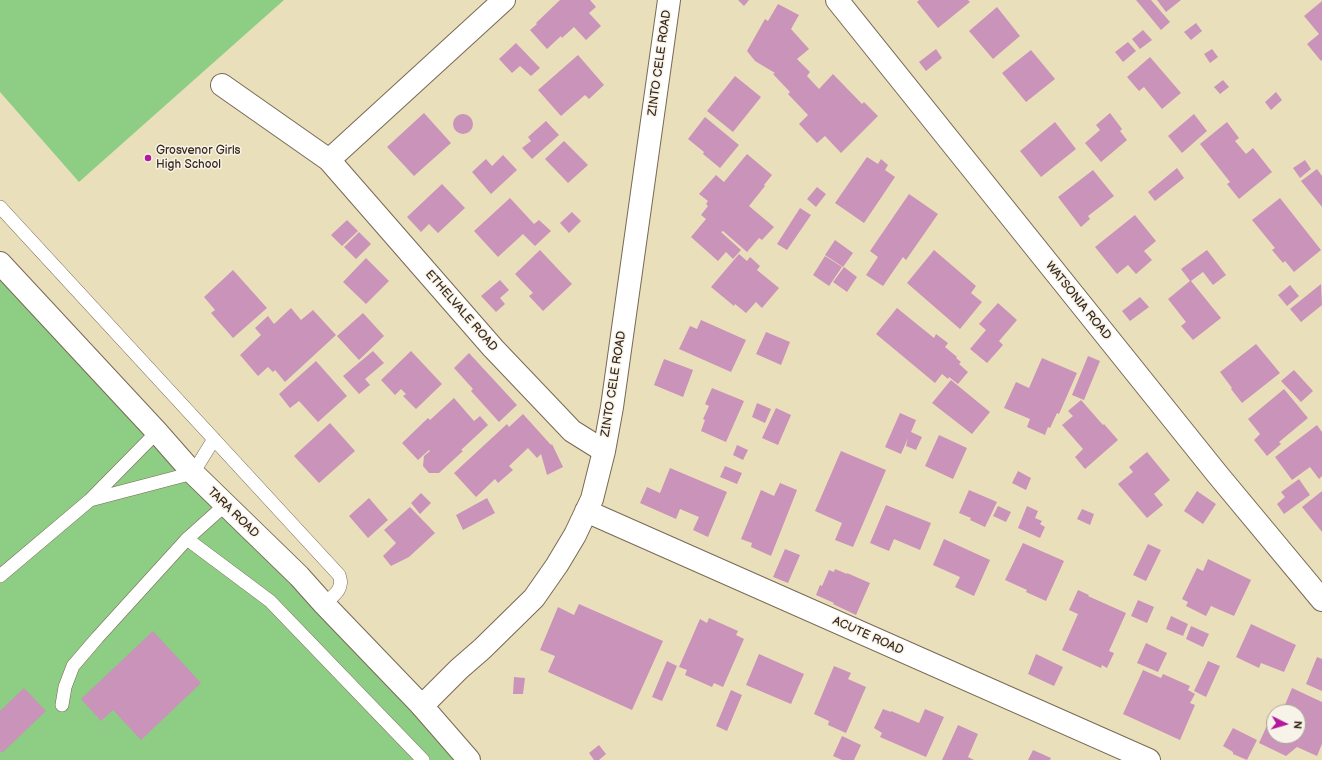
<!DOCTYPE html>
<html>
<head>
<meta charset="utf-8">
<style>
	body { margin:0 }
	#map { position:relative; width:1322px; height:760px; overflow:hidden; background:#eadfbb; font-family:"Balsamiq Sans",sans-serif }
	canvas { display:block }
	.north { position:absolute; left:1266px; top:704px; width:40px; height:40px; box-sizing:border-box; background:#f7f3e8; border:1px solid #aca397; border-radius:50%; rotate:95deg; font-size:11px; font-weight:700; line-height:16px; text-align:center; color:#3b2a1e }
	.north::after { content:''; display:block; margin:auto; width:14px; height:18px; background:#b5179e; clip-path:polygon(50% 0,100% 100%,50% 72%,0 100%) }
</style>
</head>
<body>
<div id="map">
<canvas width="1322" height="760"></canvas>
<div class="north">N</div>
</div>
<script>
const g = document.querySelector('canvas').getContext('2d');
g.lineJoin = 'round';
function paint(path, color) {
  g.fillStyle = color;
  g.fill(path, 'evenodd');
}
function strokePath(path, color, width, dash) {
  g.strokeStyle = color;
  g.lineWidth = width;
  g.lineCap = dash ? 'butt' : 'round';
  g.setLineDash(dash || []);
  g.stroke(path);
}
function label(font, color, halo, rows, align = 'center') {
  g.font = font + ' "Balsamiq Sans",sans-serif';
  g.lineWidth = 3;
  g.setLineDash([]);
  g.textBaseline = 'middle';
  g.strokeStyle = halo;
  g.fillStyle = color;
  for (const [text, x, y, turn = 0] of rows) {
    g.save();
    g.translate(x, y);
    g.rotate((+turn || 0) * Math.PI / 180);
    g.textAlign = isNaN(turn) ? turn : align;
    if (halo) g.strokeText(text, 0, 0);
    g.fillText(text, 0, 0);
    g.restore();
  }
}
const green = new Path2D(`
	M0,0H284L79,182L0,92Z
	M0,254L472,760H0Z`);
const building = new Path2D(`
	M560,0H590L596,7L589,13L601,26L586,40L574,27L562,38L561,36L547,49L530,30L537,24L536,23Z
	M738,0H749L744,6Z
	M919,0H968L970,2L938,28L917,2Z
	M1136,0H1151L1170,22L1161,30Z
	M1157,0H1181L1166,12Z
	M1322,1V60L1321,61L1307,44L1319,34L1304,16Z
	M778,4L799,15L791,29L809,49L797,59L810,72L807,76L819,89L833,74L862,104L864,102L878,116L841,153L825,136L817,143L799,124L808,115L788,94L790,92L773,74L775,73L755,61L747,51L765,19L768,21Z
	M997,7L1020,36L993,59L969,31Z
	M1196,23L1202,31L1191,40L1184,32Z
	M1143,30L1152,40L1140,49L1132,39Z
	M1128,42L1136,51L1123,62L1115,52Z
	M516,43L540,68L531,76L520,66L512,73L499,59Z
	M936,49L942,58L926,71L919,62Z
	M1212,49L1218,57L1210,63L1204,54Z
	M1031,50L1055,79L1026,102L1002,73Z
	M578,55L604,85L589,99L585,95L561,116L538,90Z
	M1150,57L1181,93L1162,109L1144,87L1139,91L1127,77Z
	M735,76L761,97L733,132L707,111Z
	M1223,80L1229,87L1220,94L1214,87Z
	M1276,92L1282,100L1271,110L1265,102Z
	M424,113L451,143L414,176L387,147Z
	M1110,113L1122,129L1120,131L1127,140L1101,162L1085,143L1100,130L1096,125Z
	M453 124a10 10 0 1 1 20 0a10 10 0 1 1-20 0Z
	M1194,114L1207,131L1182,153L1168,136Z
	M705,117L739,145L720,168L703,154L704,152L688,139Z
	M546,121L559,135L532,159L522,148L531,141L528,137Z
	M1055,122L1076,149L1041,177L1020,151Z
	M1227,122L1239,138L1235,141L1246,154L1253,148L1272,172L1239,199L1227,184L1230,182L1200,144Z
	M564,141L588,165L568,183L545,159Z
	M747,154L772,175L764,185L765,186L749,206L774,227L762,240L759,238L747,252L723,231L721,232L741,250L733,259L726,252L718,261L691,237L706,219L701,215L708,206L706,204L708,201L699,194L716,175L724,182Z
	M503,155L517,170L491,194L472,172L486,159L492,166Z
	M867,157L878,164L881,159L888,165L885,170L895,177L864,223L835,203Z
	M1305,160L1311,169L1300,178L1293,168Z
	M1177,168L1184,178L1155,201L1148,192Z
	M1317,169L1322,176V207L1301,181Z
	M1093,170L1114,196L1088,216L1090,219L1081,227L1058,197Z
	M442,184L465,208L438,233L429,224L421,232L407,217Z
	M817,187L826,194L816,207L807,199Z
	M909,194L938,214L906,260L903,257L883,286L866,275L878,257L870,251Z
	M510,198L534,224L539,220L551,231L535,246L523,234L498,257L474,231Z
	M1280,198L1321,250L1294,272L1285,261L1283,263L1272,250L1275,248L1252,220Z
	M800,208L811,215L787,250L777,244Z
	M572,212L581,221L569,233L560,223Z
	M1135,215L1156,241L1144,251L1152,260L1136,274L1128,265L1117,274L1095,247Z
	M347,220L358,231L342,246L331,235Z
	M359,232L371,244L356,259L344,247Z
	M835,240L853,253L843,267L825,255Z
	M540,250L572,284L543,311L529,296L533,293L515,274Z
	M934,250L976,286L971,293L982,302L960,329L907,283Z
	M1207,250L1226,275L1213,285L1203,272L1191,281L1221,318L1193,340L1181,326L1186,322L1168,299L1190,281L1181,269Z
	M739,254L747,261L750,257L760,266L757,270L779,288L762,308L756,302L746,313L735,304L734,306L711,287Z
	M825,256L842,267L829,286L813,275Z
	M366,258L389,281L366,304L343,282Z
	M844,267L857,277L847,292L833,282Z
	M233,270L267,308L233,338L211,313L215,310L204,297Z
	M500,280L509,290L500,298L505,304L496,312L481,296Z
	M1321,284L1322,305L1301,322L1290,309Z
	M1290,285L1299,296L1287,306L1278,295Z
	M1140,297L1149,307L1130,321L1122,311Z
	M998,303L1017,320L999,341L1003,345L987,363L970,349L986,330L979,324Z
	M291,308L301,320L313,310L336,335L285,382L275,370L273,372L268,367L258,376L240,355L261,335L255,328L268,316L274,324Z
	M897,308L934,338L936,334L948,343L945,347L957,357L956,358L961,362L959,364L968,372L958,384L949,377L948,379L942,374L935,383L876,334Z
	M363,313L384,336L359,360L337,336Z
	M701,320L746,340L731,372L679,349L690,326L697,329Z
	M766,332L790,342L781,365L756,354Z
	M1256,344L1280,373L1242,403L1231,389L1232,388L1220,372Z
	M373,351L384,363L365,379L370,385L359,394L343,376Z
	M411,351L442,384L416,409L403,396L406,394L401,389L395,395L381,380Z
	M469,353L517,405L499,422L471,391L473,389L454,368Z
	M1088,356L1100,361L1084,400L1072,395Z
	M1042,358L1077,373L1059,414L1057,413L1050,428L1048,427L1045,435L1027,427L1030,419L1004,408L1016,382L1029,388Z
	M664,359L693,370L683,397L654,385Z
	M316,361L347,396L318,422L299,401L290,408L279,394Z
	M1294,370L1313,391L1301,402L1281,381Z
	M951,380L990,412L972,434L932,403Z
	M712,388L744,401L726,442L701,431L705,420L703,419L709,406L705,404Z
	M1284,389L1308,418L1279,442L1281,444L1267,456L1254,440L1260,434L1248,419Z
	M454,398L474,421L480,416L488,425L461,450L463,451L439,473H429L423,466L424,456L430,451L429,450L418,460L402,443L428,418L430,420Z
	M1081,400L1103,425L1104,424L1118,440L1085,469L1075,457L1083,449L1062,425L1073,416L1068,411Z
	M757,403L771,409L765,423L752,417Z
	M776,408L791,415L778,445L762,438Z
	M900,413L916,420L911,432L922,437L916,450L906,446L908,438L901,454L885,447Z
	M523,414L551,445L552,444L563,467L547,475L541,454L537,458L528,448L509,466L513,470L498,483L495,479L476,497L454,473L507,424L509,427Z
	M330,423L355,451L319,483L294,456Z
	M1317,425L1322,432V476L1319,479L1310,467L1292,480L1275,457Z
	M939,435L967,448L953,479L925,466Z
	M737,445L748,450L743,460L733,455Z
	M841,451L886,470L853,547L835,540L842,523L815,511Z
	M1147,452L1170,480L1154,494L1163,505L1147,518L1118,484L1133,472L1129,467Z
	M725,466L742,473L737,484L720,477Z
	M670,468L727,492L708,537L693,530L699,517L680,509L676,519L640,503L647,487L660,493Z
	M1018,471L1031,478L1026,490L1012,483Z
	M1299,479L1310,495L1284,514L1277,504L1285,497L1281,492Z
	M780,483L797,490L771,556L751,547L752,543L741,539L761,490L774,496Z
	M969,490L997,502L985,527L970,520L971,518L959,513Z
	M1197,491L1216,504L1203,524L1184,511Z
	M1322,491V532L1302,507Z
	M421,493L431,503L420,514L411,503Z
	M369,498L388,520L368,538L349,516Z
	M487,498L495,513L463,530L456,515Z
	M886,505L931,523L920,550L894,539L889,551L870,543Z
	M998,506L1011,512L1006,522L993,516Z
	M1027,506L1038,511L1035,518L1042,521L1040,524L1045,527L1040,538L1018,528Z
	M410,507L435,533L409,557L391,566L383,556L396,543L384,530Z
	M1082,509L1094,514L1090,525L1077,519Z
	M944,539L990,560L974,596L955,587L960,577L933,565Z
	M1023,543L1064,561L1046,601L1026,592L1027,590L1005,580Z
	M1148,544L1161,550L1146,581L1133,575Z
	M785,549L800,555L788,583L773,577Z
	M1208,559L1251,580L1234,616L1211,606L1206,616L1186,606L1188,602L1182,599L1197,568L1203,571Z
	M835,569L847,574V573L870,583L856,615L833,604L834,603L816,595L820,585L822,586L829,570L834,572Z
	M1078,590L1089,595L1088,596L1126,613L1109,651L1114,653L1107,668L1102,665L1101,668L1062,650L1078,614L1069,610Z
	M1138,600L1154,607L1147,623L1131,616Z
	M579,604L663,641L632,710L548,672L555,656L540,650L558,607L574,615Z
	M1171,616L1188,624L1183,636L1166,629Z
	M709,618L738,631L736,635L744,639L723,687L714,683L712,687L685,675L687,670L679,667L700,619L707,623Z
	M1251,624L1296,645L1284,672L1261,663L1259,668L1236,657Z
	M1191,626L1209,634L1203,647L1186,639Z
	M153,631L201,683L141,740L113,710L101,721L81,699Z
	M1146,643L1167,653L1158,672L1137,663Z
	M759,654L804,674L791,704L746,685Z
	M1036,654L1063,667L1054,686L1028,674Z
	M1317,657L1322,659V691L1306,684Z
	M667,661L677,666L662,701L652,697Z
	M1208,661L1220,666L1206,697L1194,691Z
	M834,666L851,673L848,679L866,687L846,733L828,725L829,721L814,714Z
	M1143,670L1161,678L1163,674L1190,686L1188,690L1195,694L1190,703L1195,705L1180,740L1123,714Z
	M514,677L525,678L523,694H513Z
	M24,688L46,711L2,753L0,751V711Z
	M1292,688L1322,702V744L1317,756L1297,747L1286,756L1259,743L1274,710V736H1298V712H1282Z
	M731,690L742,695L727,731L716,726Z
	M883,709L891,712V711L919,723L925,709L944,717L926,757L880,737L882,733L874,728Z
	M958,725L978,734L968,757L974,760H942Z
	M1233,728L1257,740L1247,760L1233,754V752L1223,746Z
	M842,736L861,745L854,760H842L833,756Z
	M599,745L606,754L599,760H594L589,753Z
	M1033,750L1051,758L1050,760H1028Z`);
const lane = new Path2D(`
	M0,207L339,575C345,589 333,596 324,604
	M90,500L157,432
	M187,539L270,601L423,760
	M0,576L90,500L193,473L214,439
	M62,705L65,687L73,666L97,638L187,539L225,505`);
const street = new Path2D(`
	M837,0L1218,475L1322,600
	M222,85L329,160L493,348L553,411L572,431L604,451
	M329,160L504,0
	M586,511L1149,760
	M422,706L459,669L482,649L534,598L557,565L575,535L592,499L604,451L612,407L669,0`);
const secondary = new Path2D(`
	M0,263L157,432L193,473L299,576L324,604L422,706L469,760`);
const markers = [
	[148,158,4,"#b5179e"]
];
const streetNames = [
	["ZINTO CELE ROAD",660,63,-82],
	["WATSONIA ROAD",1078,301,51],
	["ETHELVALE ROAD",461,311,49],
	["ZINTO CELE ROAD",614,384,-81],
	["TARA ROAD",233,513,44],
	["ACUTE ROAD",868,636,24]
];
const poiNames = [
	["Grosvenor Girls",156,151],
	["High School",156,165]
];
paint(green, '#8dcd84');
paint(building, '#ca93b9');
strokePath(lane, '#786955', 14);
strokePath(street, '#786955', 24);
strokePath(secondary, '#786955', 24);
strokePath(lane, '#fff', 13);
strokePath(street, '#fff', 22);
strokePath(secondary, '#fff', 22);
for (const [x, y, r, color] of markers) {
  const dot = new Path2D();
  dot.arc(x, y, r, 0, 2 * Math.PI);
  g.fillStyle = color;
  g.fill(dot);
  strokePath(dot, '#f7f3e8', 1.5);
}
label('12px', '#3b2a1e', '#f7f3e8', streetNames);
label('12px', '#3b2a1e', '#f7f3e8', poiNames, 'left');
</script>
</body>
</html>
